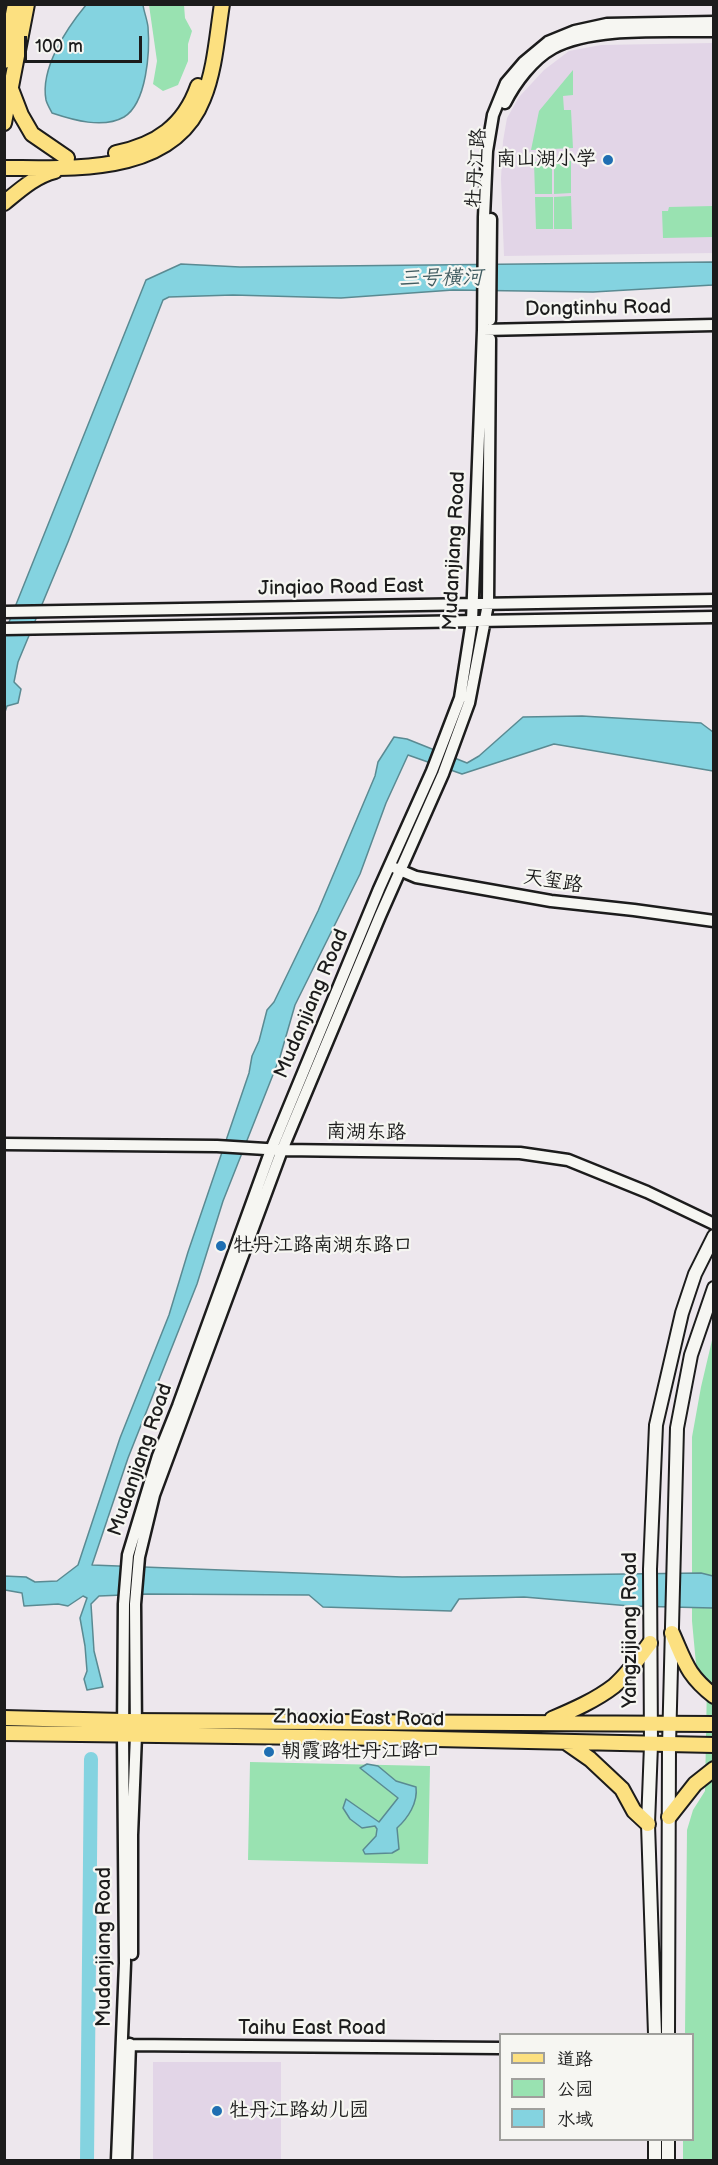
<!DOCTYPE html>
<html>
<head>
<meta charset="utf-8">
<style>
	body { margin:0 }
	#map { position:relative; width:718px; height:2165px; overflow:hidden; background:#ede7ed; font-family:"Balsamiq Sans","LXGW WenKai TC",sans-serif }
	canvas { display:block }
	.frame { position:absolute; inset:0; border:6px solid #1c1c1c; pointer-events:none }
	.legend { position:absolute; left:499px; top:2033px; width:195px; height:108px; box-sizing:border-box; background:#f6f6f2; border:2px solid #9f9f9c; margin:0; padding:8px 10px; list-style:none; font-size:18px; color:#1c1c1c }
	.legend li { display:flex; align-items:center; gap:12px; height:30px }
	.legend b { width:30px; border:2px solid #9f9f9c }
	.scale { position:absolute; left:24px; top:36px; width:118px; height:27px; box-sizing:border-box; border:3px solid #1c1c1c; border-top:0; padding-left:8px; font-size:18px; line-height:21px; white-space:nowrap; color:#1c1c1c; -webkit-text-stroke:4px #f6f6f2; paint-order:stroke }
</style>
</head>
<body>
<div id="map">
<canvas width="718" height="2165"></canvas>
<div class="frame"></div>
<ul class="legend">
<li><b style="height:8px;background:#fce080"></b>道路</li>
<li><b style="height:16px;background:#99e2b1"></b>公园</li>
<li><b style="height:16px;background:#84d3e0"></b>水域</li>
</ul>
<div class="scale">100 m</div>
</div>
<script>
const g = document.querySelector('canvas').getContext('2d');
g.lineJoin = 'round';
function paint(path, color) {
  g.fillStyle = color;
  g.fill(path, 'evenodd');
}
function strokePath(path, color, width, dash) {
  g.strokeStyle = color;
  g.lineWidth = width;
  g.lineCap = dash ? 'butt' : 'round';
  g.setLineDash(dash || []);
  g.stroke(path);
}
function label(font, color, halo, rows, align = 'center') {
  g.font = font + ' "Balsamiq Sans","LXGW WenKai TC",sans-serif';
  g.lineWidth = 4.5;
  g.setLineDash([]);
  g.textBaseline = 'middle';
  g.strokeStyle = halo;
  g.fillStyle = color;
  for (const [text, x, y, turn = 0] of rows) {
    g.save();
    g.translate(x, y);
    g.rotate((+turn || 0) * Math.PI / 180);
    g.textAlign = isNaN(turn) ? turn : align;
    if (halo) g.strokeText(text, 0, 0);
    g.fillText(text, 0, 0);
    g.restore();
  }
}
const built = new Path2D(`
	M713,43V253L504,256L501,179L503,141L507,118L519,97L544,70L569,51L601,45Z
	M153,2062H281V2160H153Z`);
const green = new Path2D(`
	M149,5H184L185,18L192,31L188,44V61L178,85L163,91L153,84L157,61Z
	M573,70V95L563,96L564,110H571L573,148L531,150L539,111Z
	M552,161V194H535L534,162Z
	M554,161H571V193L554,194Z
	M571,196L572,229H554V197Z
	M535,197H553V229H536Z
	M713,206V237L663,238L662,211H668L669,207Z
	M713,1336L714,2160H683V2140H692V2034H685L687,1830L693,1810L705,1791L707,1682L696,1664L692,1621V1437L701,1387Z
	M250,1762L430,1766L428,1864L248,1860Z`);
const water = new Path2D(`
	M86,5H143C144,12 147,19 148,27C150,51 147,103 124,117C103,129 73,120 52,113C50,109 47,104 46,100C40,68 67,28 86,5Z
	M713,262V285L593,292L453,290L341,298L233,295L169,297L163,300L68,542L18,662L14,682L21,689L18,703L7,706L5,712V632L146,280L181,264L240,267Z
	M582,716L701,723L713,732V771L554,744L462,774L408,755L386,803L360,874L295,1005L280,1057L223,1201L197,1284L128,1458L92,1565L402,1577L701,1573L713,1576V1608L630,1606L524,1597L459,1599L451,1611L323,1607L309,1595L147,1594L99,1596L91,1604L94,1651L103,1687L87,1690L84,1679L87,1671L85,1646L80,1618L87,1598L83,1596L68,1606L58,1604L24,1606L22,1593L5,1590L4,1576L26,1577L35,1582L57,1581L78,1565L120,1438L169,1315L188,1252L249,1073L252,1056L259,1041L267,1010L274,1002L318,911L375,776L378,762L394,737L407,739L467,763L479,756L523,717Z
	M367,1764L378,1766L396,1781L416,1787C418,1803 408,1818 397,1828L399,1849L392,1853L365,1854L363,1850L376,1836L377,1829L375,1826L362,1828L350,1819L343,1808L346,1799L379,1822L398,1798L360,1768Z`);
const river = new Path2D(`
	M87,2160L91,1759`);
const tertiary = new Path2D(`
	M505,103C515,83 533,59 553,48C594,26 667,32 714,31
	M490,320L491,219
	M483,330L714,325
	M4,612L714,600
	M4,629L714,617
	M395,868L416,877L551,901L634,910L714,921
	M4,1144L217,1146L282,1150L520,1153L568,1160L647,1192L714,1224
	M132,1954V1835L136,1735L135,1604L139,1557L154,1495L282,1150L380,916L443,774L469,703L488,604L490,339
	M123,2045L500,2048
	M117,2160L125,1963L123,1735L124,1604L128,1555L158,1456L178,1406L271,1150L379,889L432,771L460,698L472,621L483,330L484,217L487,151L493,115L506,83L524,62L548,42L575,31L607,24L714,22
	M126,2160L130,2044`);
const secondary = new Path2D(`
	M655,2034L648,1824L651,1745L650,1569L656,1425L682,1313L695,1274L714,1236
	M668,2034L669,1746L677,1428L691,1355L714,1288
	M655,2160V2140
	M668,2160V2140`);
const primary = new Path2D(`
	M11,89L21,115L32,134L67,158
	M116,153C156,145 184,126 198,86
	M4,168C72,168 173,176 203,99C215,70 217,36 222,4
	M4,203C20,190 35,176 55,171
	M672,1633C685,1662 687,1675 714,1696
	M4,1718L123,1721L714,1724
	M552,1719C573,1710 596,1700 614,1686C628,1674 639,1658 650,1643
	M4,1733L389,1738L714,1745
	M567,1743L590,1759L622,1789L634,1811L648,1824
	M669,1817L695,1784L714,1769`);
const trunk = new Path2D(`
	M4,61L15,4
	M4,123L27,4`);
const markers = [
	[608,160,6,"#1f6fb2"],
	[221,1246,6,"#1f6fb2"],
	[269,1752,6,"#1f6fb2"],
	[217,2111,6,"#1f6fb2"]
];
const poiNames = [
	["南山湖小学",596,160,"right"],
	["牡丹江路南湖东路口",233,1246],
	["朝霞路牡丹江路口",281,1752],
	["牡丹江路幼儿园",229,2111]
];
const streetNames = [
	["牡丹江路",477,168,-86],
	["Dongtinhu Road",598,309,-1],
	["Mudanjiang Road",455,551,-87],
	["Jinqiao Road East",341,588,-1],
	["天玺路",553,882,9],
	["Mudanjiang Road",312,1004,-67],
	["南湖东路",366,1133,1],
	["Mudanjiang Road",141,1460,-71],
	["Yangzijiang Road",631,1630,-90],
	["Zhaoxia East Road",359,1719,1],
	["Mudanjiang Road",105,1947,-90],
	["Taihu East Road",312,2029]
];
const waterNames = [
	["三号横河",441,279,-1]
];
paint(built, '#e2d5e7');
paint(green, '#99e2b1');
paint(water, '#84d3e0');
strokePath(water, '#5a8a92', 1.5);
strokePath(river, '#84d3e0', 14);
strokePath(tertiary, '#1c1c1c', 15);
strokePath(secondary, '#1c1c1c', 16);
strokePath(primary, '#1c1c1c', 18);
strokePath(trunk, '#1c1c1c', 18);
strokePath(tertiary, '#f6f6f2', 10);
strokePath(secondary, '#f6f6f2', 12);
strokePath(primary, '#fce080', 14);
strokePath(trunk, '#fce080', 14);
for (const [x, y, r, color] of markers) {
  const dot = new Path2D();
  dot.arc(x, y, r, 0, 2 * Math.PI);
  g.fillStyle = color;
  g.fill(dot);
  strokePath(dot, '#f6f6f2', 2);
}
label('20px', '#1c1c1c', '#f6f6f2', poiNames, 'left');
label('20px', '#1c1c1c', '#f6f6f2', streetNames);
label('italic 21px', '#405c61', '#f6f6f2', waterNames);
</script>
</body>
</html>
